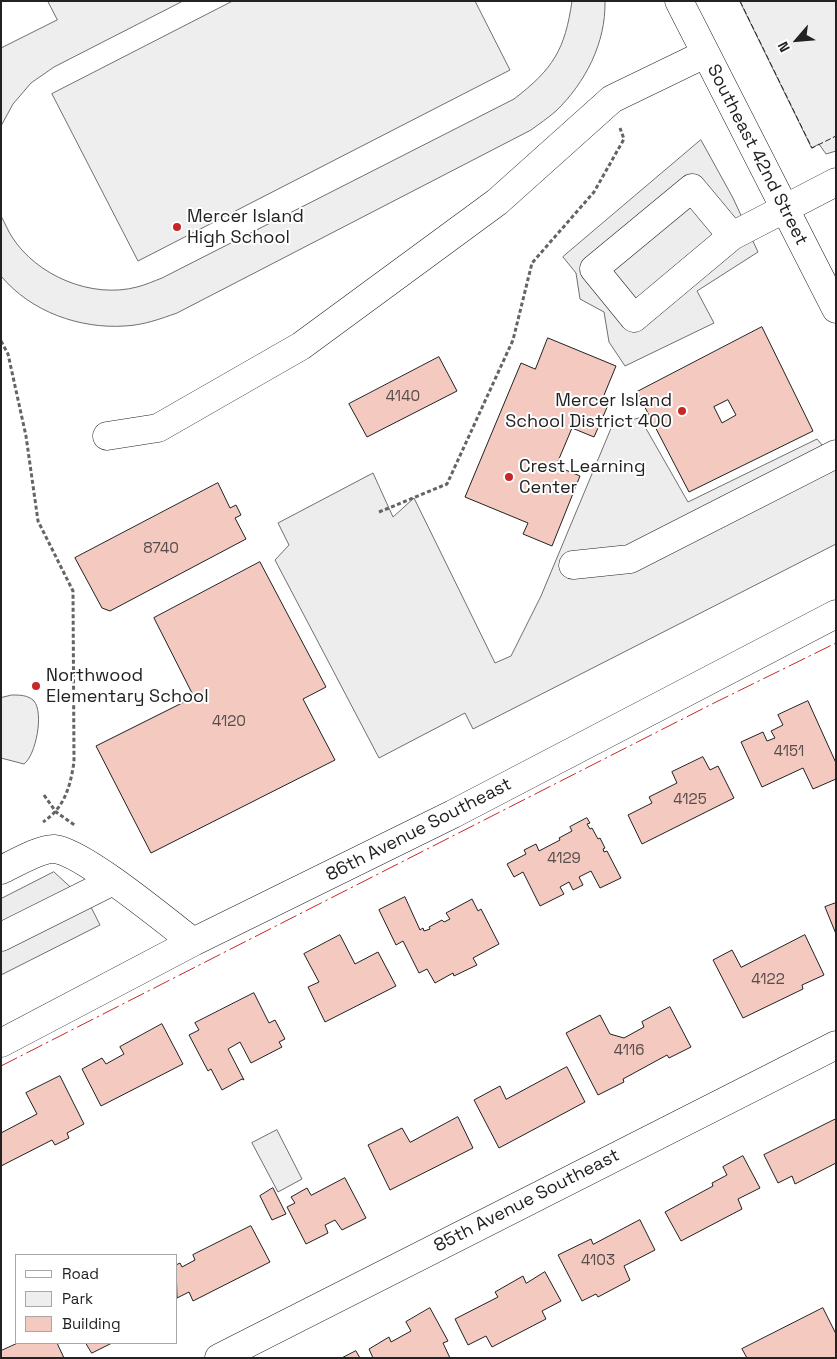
<!DOCTYPE html>
<html>
<head>
<meta charset="utf-8">
<style>
	body { margin:0 }
	#map { position:relative; width:837px; height:1359px; overflow:hidden; background:#fff; font-family:"Space Grotesk",sans-serif }
	canvas { display:block }
	.frame { position:absolute; inset:0; border:2px solid #222; pointer-events:none }
	.legend { position:absolute; left:15px; top:1254px; width:162px; height:90px; box-sizing:border-box; background:#fff; border:1px solid #a7a7a7; margin:0; padding:6px 9px; list-style:none; font-size:15px; color:#222 }
	.legend li { display:flex; align-items:center; gap:10px; height:25px }
	.legend b { width:25px; border:1px solid #a7a7a7 }
	.north { position:absolute; left:772px; top:15px; width:50px; height:50px; -webkit-text-stroke:4px #fff; paint-order:stroke; rotate:243deg; font-size:14px; font-weight:700; line-height:20px; text-align:center; color:#222 }
	.north::after { content:''; display:block; margin:auto; width:18px; height:22px; background:#222; clip-path:polygon(50% 0,100% 100%,50% 72%,0 100%) }
</style>
</head>
<body>
<div id="map">
<canvas width="837" height="1359"></canvas>
<div class="frame"></div>
<ul class="legend">
<li><b style="height:6px;background:#fff"></b>Road</li>
<li><b style="height:14px;background:#eee"></b>Park</li>
<li><b style="height:14px;background:#f3c9c0"></b>Building</li>
</ul>
<div class="north">N</div>
</div>
<script>
const g = document.querySelector('canvas').getContext('2d');
g.lineJoin = 'round';
function paint(path, color) {
  g.fillStyle = color;
  g.fill(path, 'evenodd');
}
function strokePath(path, color, width, dash) {
  g.strokeStyle = color;
  g.lineWidth = width;
  g.lineCap = dash ? 'butt' : 'round';
  g.setLineDash(dash || []);
  g.stroke(path);
}
function label(font, color, halo, rows, align = 'center') {
  g.font = font + ' "Space Grotesk",sans-serif';
  g.lineWidth = 4;
  g.setLineDash([]);
  g.textBaseline = 'middle';
  g.strokeStyle = halo;
  g.fillStyle = color;
  for (const [text, x, y, turn = 0] of rows) {
    g.save();
    g.translate(x, y);
    g.rotate((+turn || 0) * Math.PI / 180);
    g.textAlign = isNaN(turn) ? turn : align;
    if (halo) g.strokeText(text, 0, 0);
    g.fillText(text, 0, 0);
    g.restore();
  }
}
const green = new Path2D(`
	M48,1H183L54,67L31,83L13,104L1,126V48L57,20Z
	M233,1H475L510,70L138,261L52,94Z
	M572,1H605C606,43 585,83 556,111C548,118 539,124 531,130L177,313C160,319 144,325 125,326C80,329 31,312 1,276V216C5,223 8,231 12,237C37,276 92,299 137,287C145,285 154,281 162,278L514,99C553,69 565,50 572,1Z
	M740,1H836V151L826,154L819,144L812,148Z
	M12,695C20,695 28,695 34,701C44,713 36,755 24,764L1,758V698Z
	M277,1130L302,1179L278,1192L252,1143Z`);
const parking = new Path2D(`
	M701,140L733,198L758,252L697,291L714,323L625,366L609,342L604,312L580,299L576,273L563,257Z
	M640,418L688,502L817,439L836,461V544L473,729L465,713L379,758L275,560L289,545L278,523L373,473L393,517L414,498L495,663L511,656L541,596L612,426Z
	M54,872L90,905L100,925L1,975V899Z`);
const building = new Path2D(`
	M762,327L813,431L689,492L637,392ZM728,400L736,415L722,423L714,407Z
	M548,338L616,366L602,400L609,403L594,437L572,428L556,466L580,476L552,546L523,534L528,523L465,497L521,363L535,369Z
	M439,357L457,391L367,437L349,404Z
	M218,483L230,508L236,505L241,515L235,518L246,539L110,611L102,608L75,558Z
	M260,562L326,687L303,699L335,760L151,853L96,746L194,697L154,618Z
	M808,701L836,763V779L813,789L803,768L762,787L741,742L763,732L767,741L775,738L771,731L783,725L778,715Z
	M703,757L710,770L718,766L734,798L642,844L628,815L652,803L649,797L677,783L672,772Z
	M587,818L590,823L587,824L590,829L592,828L598,839L600,838L605,848L603,849L604,852L607,851L621,878L600,888L591,871L579,877L583,885L573,890L569,882L560,887L564,894L540,906L523,872L514,877L507,864L526,854L524,850L536,844L539,851L560,840L559,838L572,831L570,827Z
	M405,897L420,930L423,928L424,931L430,929L429,927L442,920L444,922L450,919L446,913L472,899L478,911L481,909L499,944L473,958L477,965L454,976L453,973L435,983L427,969L419,973L403,941L396,945L379,910Z
	M836,903V934L825,907Z
	M340,935L355,964L378,952L396,986L325,1022L308,987L319,982L304,954Z
	M805,935L824,975L802,985L803,989L743,1018L713,960L732,950L741,967Z
	M254,993L269,1023L275,1020L285,1039L279,1042L282,1047L251,1063L240,1042L228,1049L244,1080L242,1079L222,1090L211,1069L208,1071L189,1035L199,1030L195,1023Z
	M670,1007L691,1047L669,1058L667,1055L623,1079L624,1082L598,1095L566,1033L600,1015L610,1034L624,1038L644,1027L642,1022Z
	M162,1024L183,1064L101,1106L82,1069L102,1058L106,1064L124,1054L120,1047Z
	M567,1067L585,1102L499,1148L474,1100L500,1086L506,1099Z
	M60,1076L84,1124L67,1133L69,1138L55,1145L52,1140L1,1166V1133L37,1114L26,1093Z
	M458,1117L473,1148L390,1190L368,1145L402,1128L410,1142Z
	M836,1119V1163L795,1184L792,1176L778,1183L764,1155Z
	M743,1156L760,1188L738,1199L742,1209L681,1241L665,1212L713,1186L712,1183L727,1175L723,1167Z
	M345,1178L366,1218L342,1230L335,1220L325,1225L328,1233L306,1244L287,1207L295,1203L291,1197L307,1188L311,1195Z
	M273,1188L286,1214L272,1220L260,1196Z
	M640,1220L655,1250L624,1266L630,1280L598,1297L596,1294L582,1301L558,1255L591,1239L593,1244Z
	M251,1226L270,1262L193,1301L189,1292L177,1298L176,1265L180,1263L182,1267L195,1260L193,1255Z
	M545,1272L561,1301L542,1311L546,1319L492,1347L486,1336L468,1345L455,1319L498,1297L495,1292L523,1276L526,1283Z
	M430,1308L448,1341L443,1343L450,1358H373L369,1349L389,1337L391,1342L411,1331L406,1322Z
	M823,1308L836,1334V1358H747L742,1349Z
	M18,1343H57L64,1358H1V1351Z
	M86,1343H112L92,1353Z
	M356,1351L360,1358H342Z`);
const path = new Path2D(`
	M1,341L8,354L26,436L38,521L73,591L74,762C70,787 65,807 43,822
	M379,512L447,484L513,340L532,263L594,192L624,139L620,128
	M44,795L56,812L76,826`);
const minor = new Path2D(`
	M679,1L836,309
	M732,236L634,318L594,269L692,188L732,236L836,182
	M107,436L158,428L301,346L497,202L612,99L705,54
	M573,565L630,559L836,454
	M1,870C14,864 41,848 54,849C82,851 167,922 193,942
	M1,937L113,881
	M1,1043L193,942L453,814L836,614
	M219,1358L836,1045`);
const fence = new Path2D(`
	M740,1L812,148L836,136`);
const power = new Path2D(`
	M1,1066L712,704L836,643`);
const markers = [
	[177,227,5,"#c62828"],
	[682,411,5,"#c62828"],
	[509,477,5,"#c62828"],
	[36,686,5,"#c62828"]
];
const numberNames = [
	["4140",403,397],
	["8740",161,549],
	["4120",229,722],
	["4151",789,752],
	["4125",690,800],
	["4129",564,859],
	["4122",768,980],
	["4116",629,1051],
	["4103",598,1261]
];
const streetNames = [
	["Southeast 42nd Street",757,155,63],
	["86th Avenue Southeast",419,830,-27],
	["85th Avenue Southeast",527,1201,-27]
];
const poiNames = [
	["Mercer Island",187,217],
	["High School",187,238],
	["Mercer Island",672,401,"right"],
	["School District 400",672,422,"right"],
	["Crest Learning",519,467],
	["Center",519,488],
	["Northwood",46,676],
	["Elementary School",46,697]
];
paint(green, '#eee');
strokePath(green, '#6f6f6f', 1);
paint(parking, '#ededed');
strokePath(parking, '#6f6f6f', 1);
paint(building, '#f3c9c0');
strokePath(building, '#222', 1);
strokePath(minor, '#222', 29);
strokePath(path, '#646464', 3, [4, 2.5]);
strokePath(minor, '#fff', 28);
strokePath(fence, '#222', 1, [6, 2.5]);
strokePath(power, '#c62828', 1, [18, 4, 2.5, 4]);
for (const [x, y, r, color] of markers) {
  const dot = new Path2D();
  dot.arc(x, y, r, 0, 2 * Math.PI);
  g.fillStyle = color;
  g.fill(dot);
  strokePath(dot, '#fff', 2);
}
label('15px', '#564c4a', null, numberNames);
label('18px', '#222', '#fff', streetNames);
label('18px', '#222', '#fff', poiNames, 'left');
</script>
</body>
</html>
